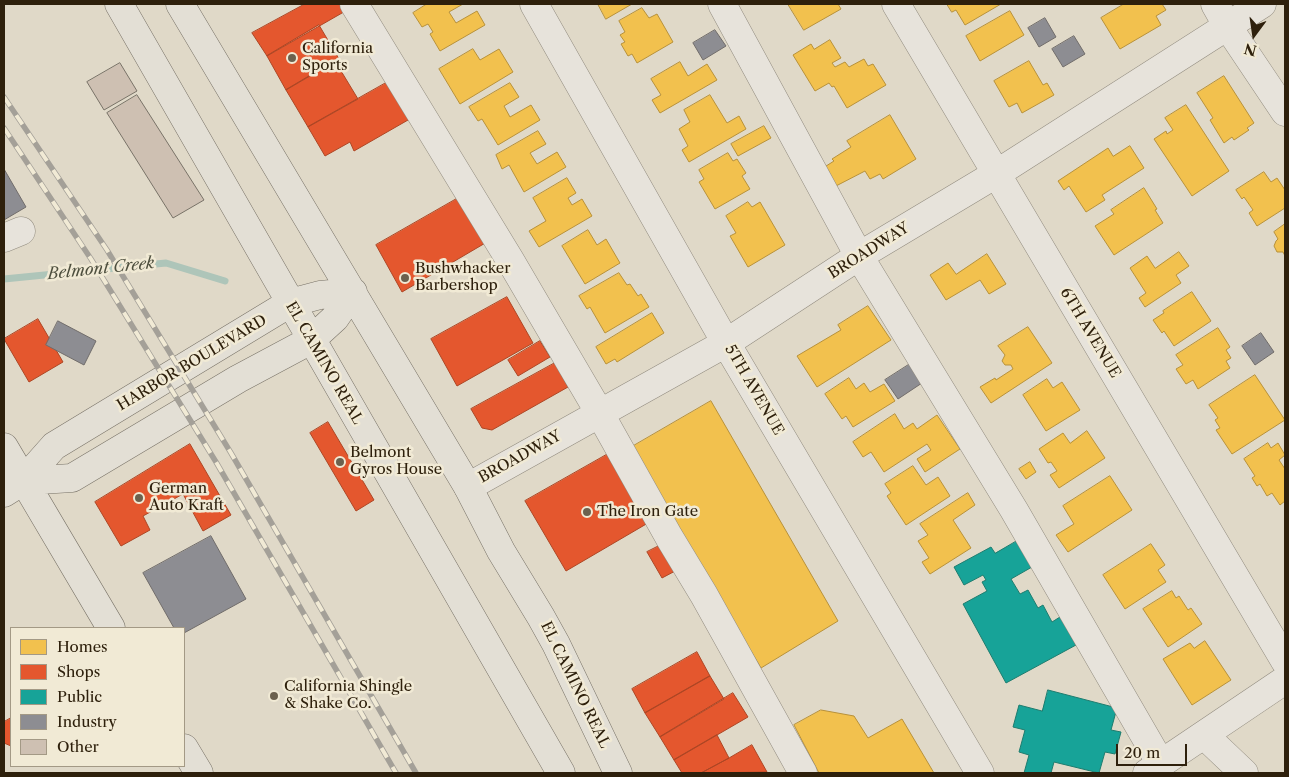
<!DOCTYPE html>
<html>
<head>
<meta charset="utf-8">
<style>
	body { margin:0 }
	#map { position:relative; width:1289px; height:777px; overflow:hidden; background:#e0d9c8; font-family:"Libre Caslon Text",serif }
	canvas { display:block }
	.frame { position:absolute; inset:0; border:5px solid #2e200c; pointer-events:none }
	.legend { position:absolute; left:10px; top:627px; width:175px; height:140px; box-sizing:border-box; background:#f1ead5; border:1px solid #a39985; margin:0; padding:6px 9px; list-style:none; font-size:15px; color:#2e200c }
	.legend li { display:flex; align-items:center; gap:10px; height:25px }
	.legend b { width:25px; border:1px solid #a39985 }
	.north { position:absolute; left:1229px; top:10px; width:50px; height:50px; -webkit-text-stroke:4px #f1ead5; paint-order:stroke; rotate:194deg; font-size:14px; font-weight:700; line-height:20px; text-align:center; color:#2e200c }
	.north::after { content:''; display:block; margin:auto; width:18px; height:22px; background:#2e200c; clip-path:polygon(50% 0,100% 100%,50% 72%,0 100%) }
	.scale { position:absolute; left:1116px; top:744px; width:71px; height:22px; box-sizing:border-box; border:2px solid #2e200c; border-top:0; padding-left:6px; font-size:15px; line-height:18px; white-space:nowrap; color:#2e200c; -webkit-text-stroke:4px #f1ead5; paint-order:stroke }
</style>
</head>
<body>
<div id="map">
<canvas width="1289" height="777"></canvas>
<div class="frame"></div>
<ul class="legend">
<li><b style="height:14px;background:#f2c14e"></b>Homes</li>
<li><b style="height:14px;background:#e4572e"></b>Shops</li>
<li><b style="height:14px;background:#17a398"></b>Public</li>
<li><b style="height:14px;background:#8d8d92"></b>Industry</li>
<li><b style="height:14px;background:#cec0b2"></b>Other</li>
</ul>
<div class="north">N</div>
<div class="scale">20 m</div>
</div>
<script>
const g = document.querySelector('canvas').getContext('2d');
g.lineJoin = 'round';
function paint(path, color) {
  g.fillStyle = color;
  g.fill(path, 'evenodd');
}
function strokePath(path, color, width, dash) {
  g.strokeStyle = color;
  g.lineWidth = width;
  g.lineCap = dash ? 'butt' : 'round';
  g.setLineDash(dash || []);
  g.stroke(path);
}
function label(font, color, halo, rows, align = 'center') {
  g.font = font + ' "Libre Caslon Text",serif';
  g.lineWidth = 5;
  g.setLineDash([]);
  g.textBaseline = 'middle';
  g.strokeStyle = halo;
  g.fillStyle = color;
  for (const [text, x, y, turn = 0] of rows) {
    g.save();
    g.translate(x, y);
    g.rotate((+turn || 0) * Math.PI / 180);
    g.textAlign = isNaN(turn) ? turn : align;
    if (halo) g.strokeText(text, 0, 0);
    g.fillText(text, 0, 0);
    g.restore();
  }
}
const homes = new Path2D(`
	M427,4H463L449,12L456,23L477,11L485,25L440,51L430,34L433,32L428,24L422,27L413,13Z
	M598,4H632L606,19Z
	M788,4H838L841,9L804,30Z
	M947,4H1001L965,25L956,10L952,12Z
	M1124,4H1162L1166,10L1156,16L1161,25L1120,49L1101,18Z
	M642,8L649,18L657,14L673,42L637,63L632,54L628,56L621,44L625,42L620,35L625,32L619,21Z
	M1010,11L1024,35L980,61L966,36Z
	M830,40L841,58L832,63L835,67L845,62L849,67L864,59L868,66L873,64L886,85L847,108L834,86L832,87L829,83L815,91L793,55L811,44L814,49Z
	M473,49L480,60L499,49L513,72L460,104L439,69Z
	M1029,61L1043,85L1047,83L1054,95L1022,113L1017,103L1009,107L994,81Z
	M680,62L688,76L707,64L717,80L660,113L652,100L661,95L651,79Z
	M1224,76L1254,123L1247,128L1249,130L1234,140L1232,137L1224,143L1210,120L1213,118L1197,93Z
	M510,83L519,97L504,106L510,117L531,105L540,120L498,145L482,119L478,121L469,107Z
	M710,95L727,123L739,116L746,129L689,162L682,150L688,146L679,129L690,122L684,110Z
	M1186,105L1229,171L1192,196L1154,139L1166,131L1167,134L1173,130L1165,118Z
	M890,115L916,159L883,179L880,174L870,179L865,171L834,187L823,168L834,161L832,159L851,147L847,141Z
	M764,126L771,138L738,156L731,144Z
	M538,131L546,144L530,153L537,164L557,152L566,167L524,192L509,165L502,169L496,155Z
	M1130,146L1144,168L1102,195L1105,200L1086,212L1069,186L1064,190L1058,181L1108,148L1113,156Z
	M728,153L733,161L737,159L746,173L742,176L750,189L715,209L699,182L704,179L699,170Z
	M1264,172L1271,182L1277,178L1285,190V208L1257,226L1249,213L1253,210L1244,197L1242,199L1236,190Z
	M567,178L576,193L568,198L572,205L582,199L592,216L539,247L529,231L546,221L533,198Z
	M1144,188L1157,209L1155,210L1163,223L1114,255L1095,226L1114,214L1111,210Z
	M748,202L752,207L760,202L785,245L748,267L730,236L736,233L726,216Z
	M1285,224V256L1283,252H1277L1274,246L1276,241L1278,239L1274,232Z
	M588,230L597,245L606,239L620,263L585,284L562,246Z
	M1179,252L1189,266L1176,275L1181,283L1145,307L1139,298L1146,293L1130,268L1147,256L1155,268Z
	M987,254L1006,284L989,294L980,280L946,300L930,275L948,263L956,274Z
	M619,273L627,285L630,284L638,296L641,294L649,307L605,333L590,307L587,309L579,296Z
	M1192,292L1211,321L1174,346L1164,331L1162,333L1153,320L1164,313L1163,311Z
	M868,306L891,340L817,387L797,356L841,330L838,325Z
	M652,313L664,333L617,362L615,359L606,364L596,347Z
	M1028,327L1052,363L991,403L980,387L995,378L996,380L1013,369L1011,365H1005L1002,361L1005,355L998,346Z
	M1218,328L1230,347L1226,350L1231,358L1226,361L1230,368L1198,389L1193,380L1186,384L1176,369L1183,365L1176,355Z
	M1255,375L1285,420L1232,454L1216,430L1220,428L1215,420L1218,418L1209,405Z
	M849,378L856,389L864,383L870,392L884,384L895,401L853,427L846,416L842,419L825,394Z
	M1047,379L1053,388L1062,382L1080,410L1046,431L1023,395Z
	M711,401L838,621L761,668L630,448Z
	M895,414L904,429L913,423L917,429L937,415L960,449L925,472L917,459L931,450L927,444L884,472L871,452L863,457L853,442Z
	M1087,431L1105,458L1059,488L1050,475L1057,471L1051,462L1048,463L1039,449L1063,433L1070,443Z
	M1268,443L1271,448L1278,443L1285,455L1279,460L1285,469V501L1280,505L1272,493L1267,496L1260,484L1257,486L1252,478L1255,476L1244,459Z
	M1030,462L1036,472L1026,479L1019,469Z
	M913,466L926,485L938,477L950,496L906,525L887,496L891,493L885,484Z
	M1110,476L1132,510L1068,552L1056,535L1074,524L1063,506Z
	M968,493L975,505L953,520L971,548L930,574L922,562L929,558L918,541L928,535L920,524Z
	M1151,544L1165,565L1158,570L1166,582L1125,609L1103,575Z
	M1172,591L1176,598L1179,596L1188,610L1191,608L1202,624L1168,647L1143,609Z
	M1205,641L1231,680L1192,705L1163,659L1190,643L1194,648Z
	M821,710L854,716L868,738L902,719L934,773H819L794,725Z`);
const shops = new Path2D(`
	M305,4H346L349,9L267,56L252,33Z
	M319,25L339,59L286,90L267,56Z
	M335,61L358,99L308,127L286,90Z
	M393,79L415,116L354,151L350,142L325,156L308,127Z
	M460,197L487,242L402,292L376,245Z
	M507,297L533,343L457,386L431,339Z
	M38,319L63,362L29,382L4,339Z
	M540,341L550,357L518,376L508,360Z
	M555,363L568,387L492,430L482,428L471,409Z
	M328,422L374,500L356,511L310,433Z
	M190,444L231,515L203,531L183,494L143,516L150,530L121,546L95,502Z
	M608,454L648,523L566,571L525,501Z
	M663,544L677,570L662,578L647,552Z
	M697,652L710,676L645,713L632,689Z
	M710,676L724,699L660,737L645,713Z
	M733,693L748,717L674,760L660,737Z
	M11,718V746L4,743V722Z
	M717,735L729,758L701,773H682L674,760Z
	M752,745L767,772L701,773L729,758Z`);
const public = new Path2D(`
	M1017,541L1032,567L1011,579L1020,594L1028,590L1038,608L1043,605L1052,622L1060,617L1076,645L1006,683L963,604L987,591L982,582L986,580L983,575L964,585L954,567L991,547L995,553Z
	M1048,690L1117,708L1111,730L1121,732L1115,754L1105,752L1099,773L1054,762L1051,773H1024L1029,755L1019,752L1025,730L1013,727L1019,705L1042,711Z`);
const industry = new Path2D(`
	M1045,18L1056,37L1039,47L1028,28Z
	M715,30L726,46L703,60L693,43Z
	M1074,36L1085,54L1063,67L1052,49Z
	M4,169L26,207L4,220Z
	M58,321L96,341L84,365L46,345Z
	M1261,333L1274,352L1255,365L1242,346Z
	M910,364L922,383L898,399L885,380Z
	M211,536L246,599L184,633V628H174L143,573Z`);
const stream = new Path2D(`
	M4,279L166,263L225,281`);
const building = new Path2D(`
	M120,63L137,91L104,110L87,82Z
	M137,95L204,200L173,218L107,113Z`);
const minor = new Path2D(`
	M354,4L510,260L599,412L669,537L704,595L803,773
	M534,4L726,343L980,773
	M722,4L859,256L1014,510L1161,764
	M896,4L1285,661
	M1215,4L1228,27L1285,112
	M4,238L21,231
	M468,487L726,343L859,256L996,174L1262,4
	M1204,735L1244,773
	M1147,773L1285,680`);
const major = new Path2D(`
	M119,4L561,773
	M180,4L468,487L501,551L541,617L556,644L618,773
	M4,447L111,628
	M23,481L72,478L238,379L311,340L335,318L353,292
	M4,493L23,481L54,446L290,303L320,295L353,292
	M184,748L199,773`);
const rail = new Path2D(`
	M4,97L107,250L231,453L416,773
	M4,128L91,259L216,462L396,773`);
const markers = [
	[292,58,5,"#6c614e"],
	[405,278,5,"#6c614e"],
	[340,462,5,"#6c614e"],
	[139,498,5,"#6c614e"],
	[587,512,5,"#6c614e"],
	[274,696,5,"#6c614e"]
];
const poiNames = [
	["California",302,49],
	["Sports",302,66],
	["Bushwhacker",415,269],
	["Barbershop",415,286],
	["Belmont",350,453],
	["Gyros House",350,470],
	["German",149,489],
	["Auto Kraft",149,506],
	["The Iron Gate",597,512],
	["California Shingle",284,687],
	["& Shake Co.",284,704]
];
const streetNames = [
	["BROADWAY",869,251,-32],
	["6TH AVENUE",1090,333,59],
	["HARBOR BOULEVARD",192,363,-31],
	["EL CAMINO REAL",324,363,60],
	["5TH AVENUE",754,390,60],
	["BROADWAY",520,457,-29],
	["EL CAMINO REAL",575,685,64]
];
const waterNames = [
	["Belmont Creek",101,269,-6]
];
paint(homes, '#f2c14e');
strokePath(homes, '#b7913a', 1);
paint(shops, '#e4572e');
strokePath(shops, '#ad4624', 1);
paint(public, '#17a398');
strokePath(public, '#1e7c6e', 1);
paint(industry, '#8d8d92');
strokePath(industry, '#706c6a', 1);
strokePath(stream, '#aec5b9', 7);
paint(building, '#cec0b2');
strokePath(building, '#787267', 1);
strokePath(minor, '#918b7f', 29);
strokePath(major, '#787267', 29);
strokePath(minor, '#e7e3db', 28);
strokePath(major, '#e3dfd5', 28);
strokePath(rail, '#a4a098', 5.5);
strokePath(rail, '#f1ead5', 4, [11]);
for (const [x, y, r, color] of markers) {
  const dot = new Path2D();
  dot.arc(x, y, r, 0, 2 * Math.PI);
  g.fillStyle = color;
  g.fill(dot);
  strokePath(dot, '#f1ead5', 2);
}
label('15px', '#2e200c', '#f1ead5', poiNames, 'left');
label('15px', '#2e200c', '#f1ead5', streetNames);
label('italic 16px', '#4e4f3e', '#f1ead5', waterNames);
</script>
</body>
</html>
